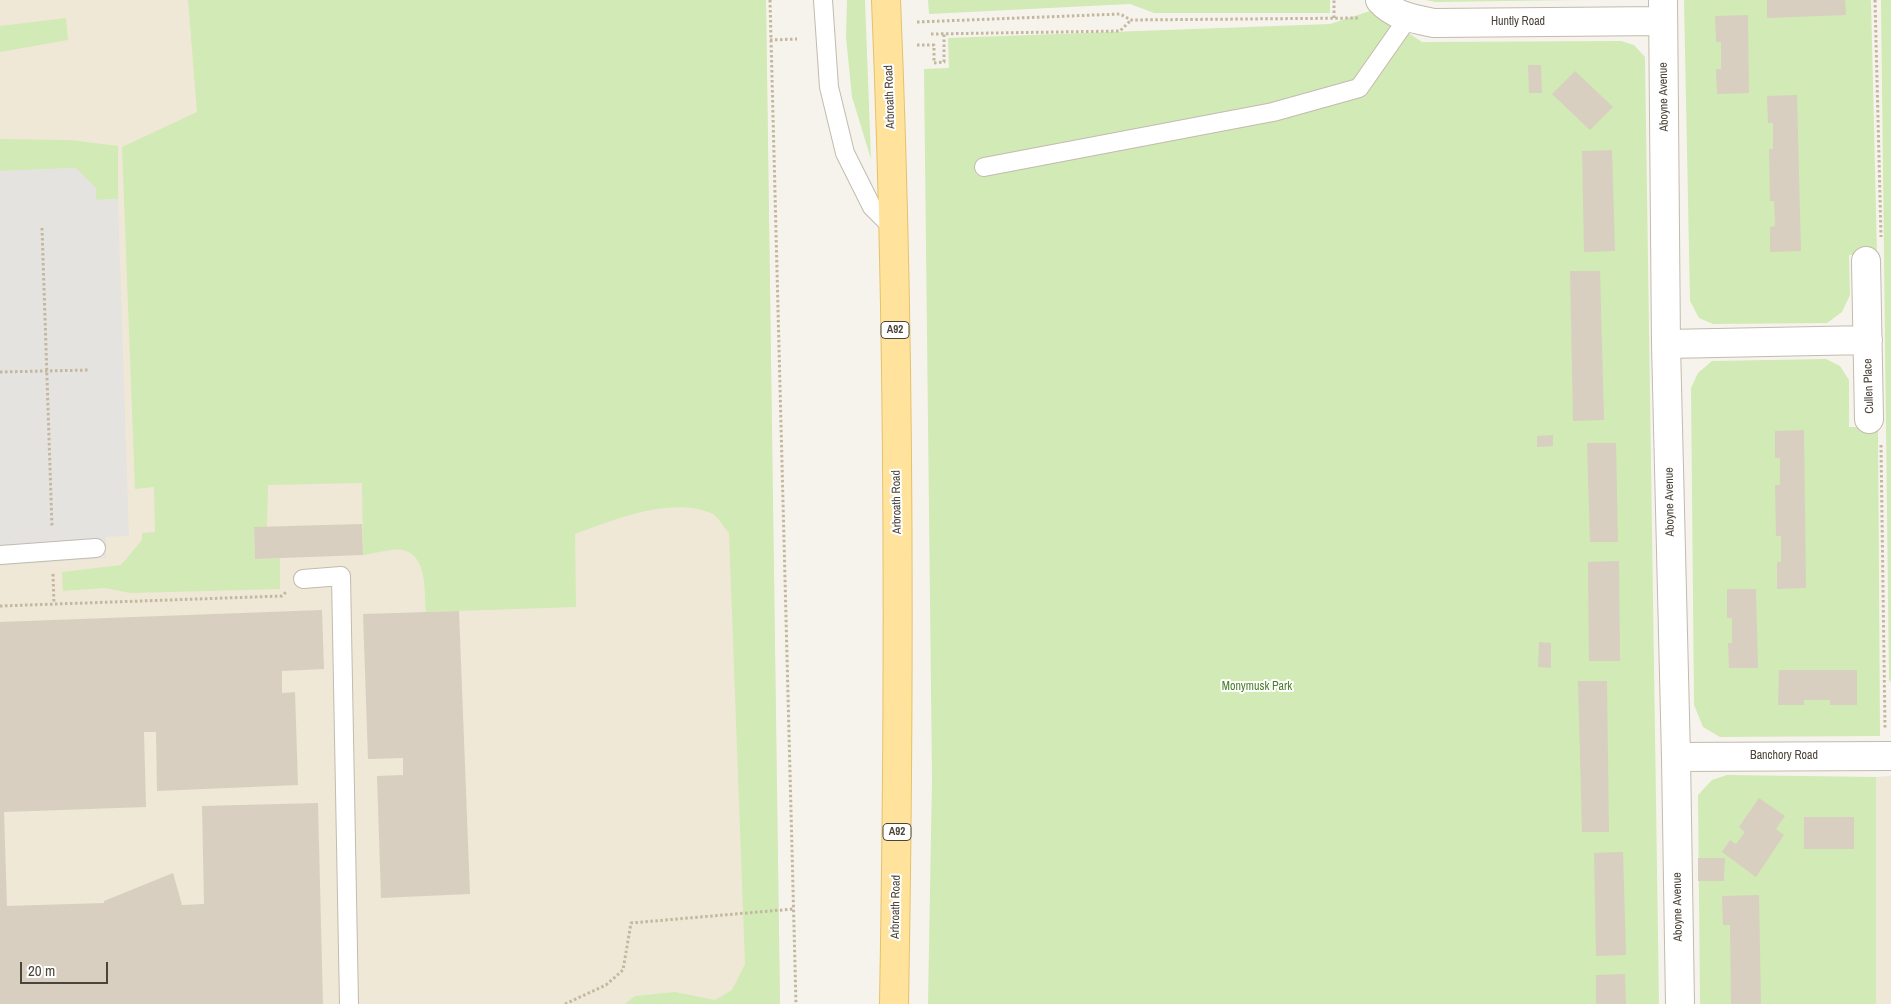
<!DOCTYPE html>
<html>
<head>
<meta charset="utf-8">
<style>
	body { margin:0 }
	#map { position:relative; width:1891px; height:1004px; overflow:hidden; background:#f6f3ec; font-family:"Archivo Narrow",sans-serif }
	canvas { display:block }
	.scale { position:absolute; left:20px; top:962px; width:88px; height:22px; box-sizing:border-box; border:2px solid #4b4439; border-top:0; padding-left:6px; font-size:15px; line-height:18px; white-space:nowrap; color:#4b4439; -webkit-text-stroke:4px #fff; paint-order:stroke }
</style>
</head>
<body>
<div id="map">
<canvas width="1891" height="1004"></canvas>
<div class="scale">20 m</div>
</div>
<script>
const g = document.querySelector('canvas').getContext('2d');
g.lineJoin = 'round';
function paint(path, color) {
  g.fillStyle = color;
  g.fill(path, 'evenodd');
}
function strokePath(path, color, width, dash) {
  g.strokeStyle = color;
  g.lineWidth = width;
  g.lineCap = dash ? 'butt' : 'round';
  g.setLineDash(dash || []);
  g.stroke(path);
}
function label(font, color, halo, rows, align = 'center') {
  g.font = font + ' "Archivo Narrow",sans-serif';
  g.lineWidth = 4;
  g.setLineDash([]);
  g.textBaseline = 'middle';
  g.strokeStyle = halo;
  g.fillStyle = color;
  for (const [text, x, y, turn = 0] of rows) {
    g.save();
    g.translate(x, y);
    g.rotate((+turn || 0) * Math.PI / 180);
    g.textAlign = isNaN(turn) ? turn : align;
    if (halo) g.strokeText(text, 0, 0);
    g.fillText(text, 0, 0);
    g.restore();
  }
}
const education = new Path2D(`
	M0,0H766L780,1004H0Z
	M1891,776V1004H1876V777Z`);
const green = new Path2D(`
	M188,0H766L780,1004H625L635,996L675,992L715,1000L732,990L745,964L729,533C724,528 718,516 711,513C671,496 612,520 575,534L576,607L426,612C424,592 428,556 403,550C393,548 373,554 363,555L362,483L268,485L267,527L254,528L255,559L280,558V589L130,593L105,588L63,591L62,572L121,565L142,540V533L155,532L154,487L135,489L122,147L197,112Z
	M847,0H865L871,159L852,97L846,37Z
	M928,0H1330V13H1154L1130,4L929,14Z
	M1426,0H1581L1435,2Z
	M1684,0H1871L1877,254L1849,255L1850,295L1842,312L1827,323L1713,324L1699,318L1690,301Z
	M1881,0H1891V682L1889,680Z
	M1373,10L1422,42L1621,41L1634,45L1645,57L1659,1004H928L932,778L924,69L949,68L948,38L1330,24Z
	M66,18L68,40L0,52V26Z
	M0,139L70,140L118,146V199L96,200L76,168L0,171Z
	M1826,359L1840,366L1849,380V427H1878L1880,736L1720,737L1703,727L1694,705L1691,388L1698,373L1712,361Z
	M1727,775L1876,777V1004H1700L1698,795L1712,780Z`);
const parking = new Path2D(`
	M76,168L96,188V200L118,199L129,536L106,537V558L0,566V171Z`);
const building = new Path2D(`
	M1767,0H1845L1846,15L1767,18Z
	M1748,15L1749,93L1717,94L1716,69H1721V42H1716L1715,16Z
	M1528,65H1541L1542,93H1529Z
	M1575,71L1613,107L1590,130L1552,94Z
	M1797,95L1801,251L1770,252V227L1775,226L1774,201H1770L1769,149H1773V123H1768L1767,96Z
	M1612,150L1615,251L1584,252L1582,151Z
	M1570,271H1600L1604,420L1573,421Z
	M1804,430L1806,588L1777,589V562H1781V536H1776L1775,485H1780V458H1775V431Z
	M1553,435V446L1537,447V436Z
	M1587,443H1616L1618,542H1590Z
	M362,524L363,555L255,559L254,527Z
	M1619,561L1620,661H1589L1588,562Z
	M1727,589H1756L1758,668H1729L1728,643H1732V618H1727Z
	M322,610L324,669L282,671V693L295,692L298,785L157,791L156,732H144L146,807L4,812L7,906L104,903V901L173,873L182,905L204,904L202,806L318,803L323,1004H0V622Z
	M459,611L470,894L381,898L377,776L403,775V758L368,759L363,614Z
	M1539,642L1551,643V668L1538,667Z
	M1779,670H1857V705H1830V700H1804V705H1778Z
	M1578,681H1607L1609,832H1582Z
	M1759,798L1785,816L1776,829L1784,835L1756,877L1722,852L1730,840L1736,844L1745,832L1739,827Z
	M1804,817H1854V849H1804Z
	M1623,852L1626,955L1596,956L1594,853Z
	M1698,858H1725L1724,881H1698Z
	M1759,895L1761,1004H1731L1730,925H1723L1722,896Z
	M1625,974L1626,1004H1596V975Z`);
const path = new Path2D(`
	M770,0L796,1004
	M1875,0L1881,237
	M1334,18V0
	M917,22L1120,14L1131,20L1359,18
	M931,34L1120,31L1131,20
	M770,40L797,39
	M917,45H934V63L944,62V34
	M42,228L52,527
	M0,372L90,370
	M1881,445L1885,729
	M53,574L54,604
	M0,606L282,596L286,592
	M565,1004L606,985L623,970L631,923L793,909`);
const service = new Path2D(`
	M823,0L829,87L845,153L872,207L894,229
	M984,167L1273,112L1359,88L1408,18
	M0,555L96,548
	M303,579L341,576L349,1004`);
const minor = new Path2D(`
	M1380,0C1394,16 1414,19 1434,23L1663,21
	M1663,0L1666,344L1676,757L1680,1004
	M1866,261L1869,419
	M1666,344L1868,340
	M1676,757L1891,756`);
const primary = new Path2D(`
	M886,0C900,334 900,669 894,1004`);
const shields = [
	[895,330,28],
	[897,832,28]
];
const shieldNames = [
	["A92",895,330],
	["A92",897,832]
];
const streetNames = [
	["Huntly Road",1518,22],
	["Arbroath Road",890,97,-92],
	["Aboyne Avenue",1664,97,-91],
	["Cullen Place",1869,386,-92],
	["Arbroath Road",897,502,-91],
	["Aboyne Avenue",1670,502,-91],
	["Banchory Road",1784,756],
	["Arbroath Road",896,907,-89],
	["Aboyne Avenue",1678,907,-91]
];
const parkNames = [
	["Monymusk Park",1257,687]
];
paint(education, '#efe8d6');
paint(green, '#d2eab5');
paint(parking, '#e5e3e0');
paint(building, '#d8cfc1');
strokePath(service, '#c2bbae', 20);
strokePath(minor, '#c2bbae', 30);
strokePath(primary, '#e6c16a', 30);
strokePath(path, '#c4b79f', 3, [2.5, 2.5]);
strokePath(service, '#fff', 18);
strokePath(minor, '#fff', 28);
strokePath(primary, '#ffe39c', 28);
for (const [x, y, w] of shields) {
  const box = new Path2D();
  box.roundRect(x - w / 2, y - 8.5, w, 17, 4);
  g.fillStyle = '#fff';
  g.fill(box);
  strokePath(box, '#4b4439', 1);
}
label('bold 11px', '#4b4439', null, shieldNames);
label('12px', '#4b4439', '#fff', streetNames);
label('12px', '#4a7f2a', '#fff', parkNames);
</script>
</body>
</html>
